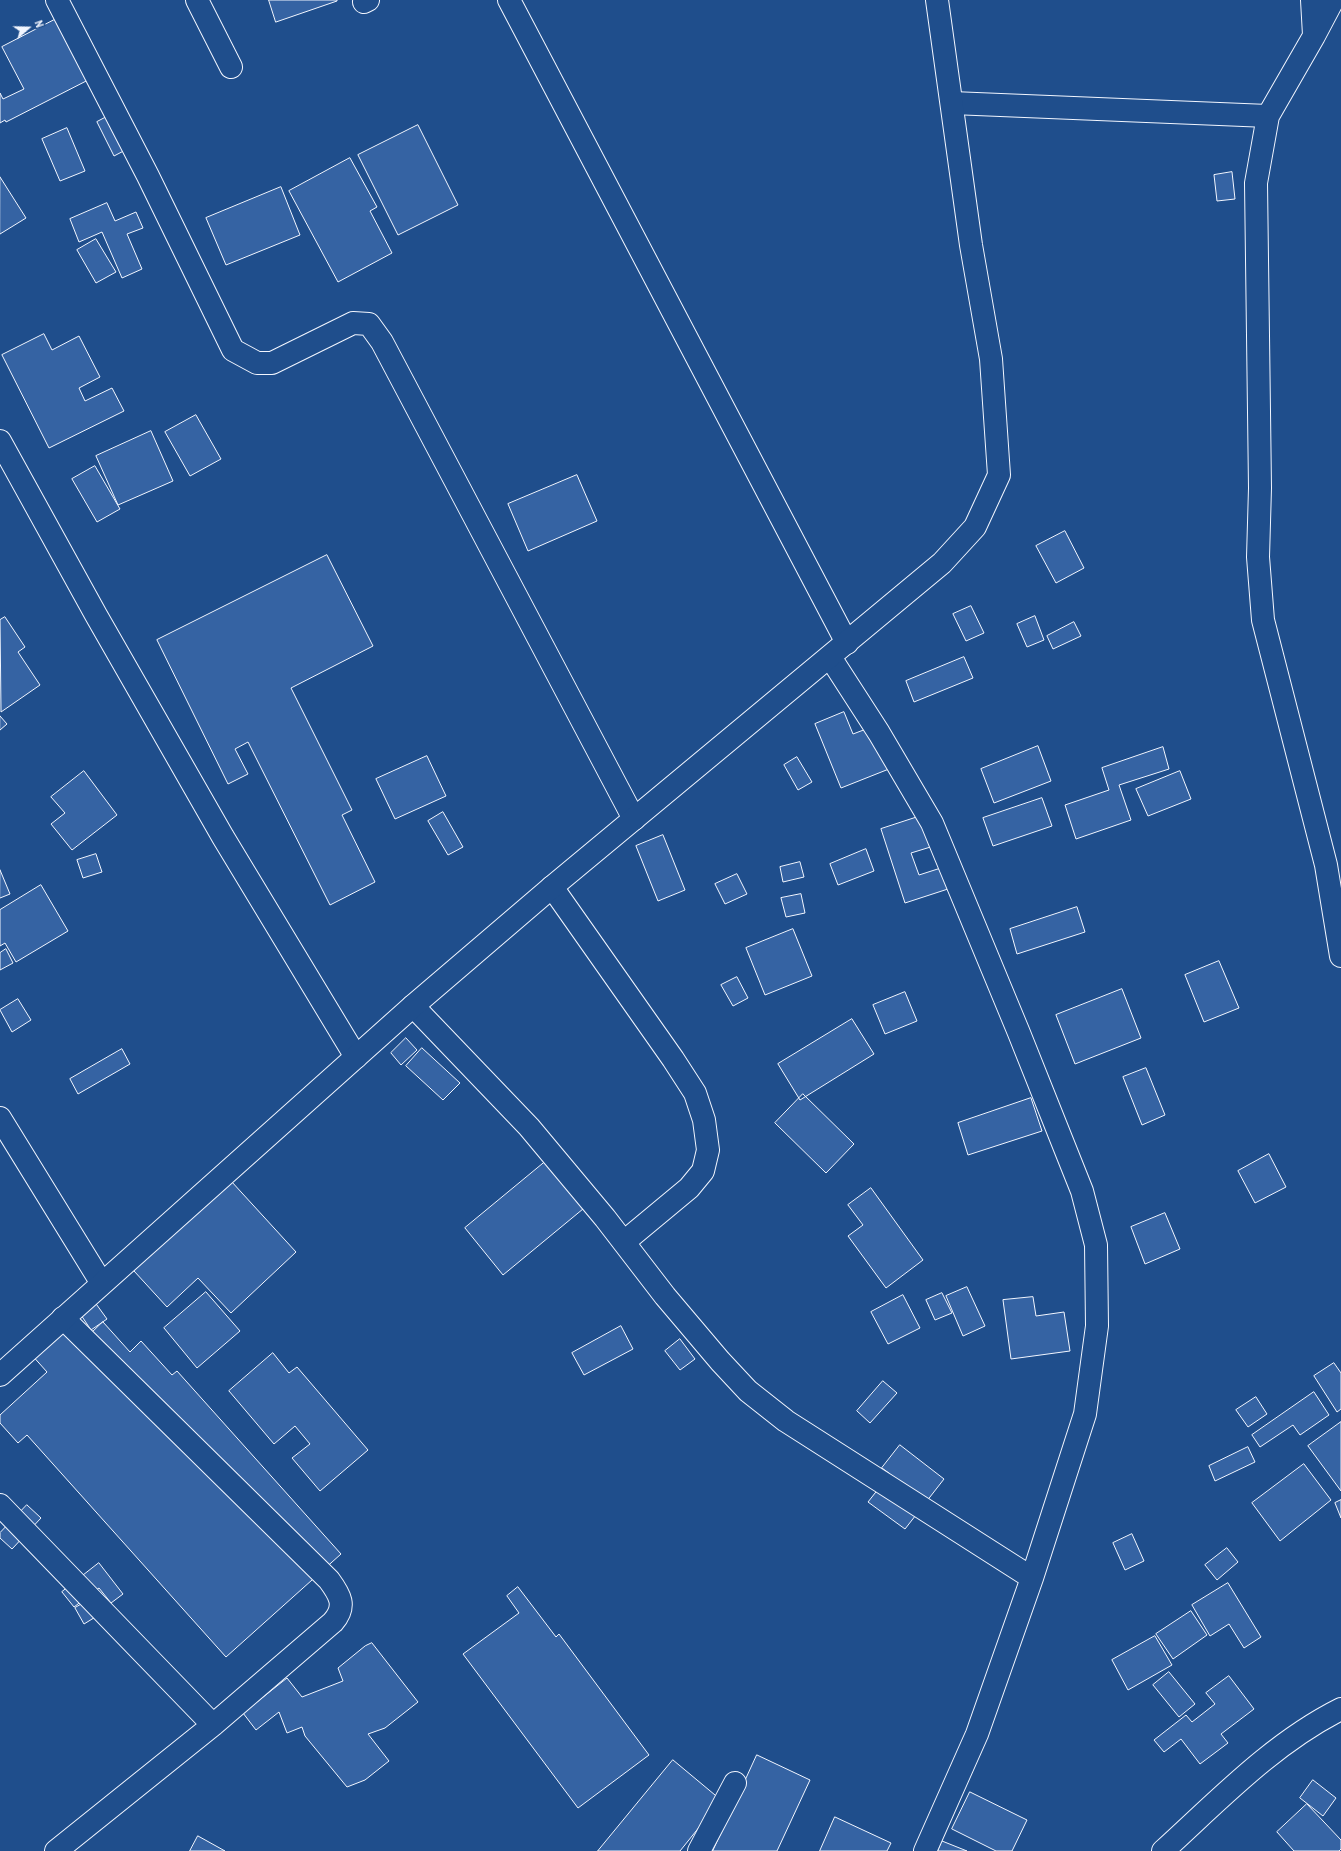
<!DOCTYPE html>
<html>
<head>
<meta charset="utf-8">
<style>
	body { margin:0 }
	#map { position:relative; width:1341px; height:1851px; overflow:hidden; background:#1f4e8c; font-family:"Archivo Narrow",sans-serif }
	canvas { display:block }
	.north { position:absolute; left:8px; top:8px; width:40px; height:40px; -webkit-text-stroke:3px #1f4e8c; paint-order:stroke; rotate:70deg; font-size:11px; font-weight:700; line-height:16px; text-align:center; color:#f2f6ff }
	.north::after { content:''; display:block; margin:auto; width:14px; height:18px; background:#f2f6ff; clip-path:polygon(50% 0,100% 100%,50% 72%,0 100%) }
</style>
</head>
<body>
<div id="map">
<canvas width="1341" height="1851"></canvas>
<div class="north">N</div>
</div>
<script>
const g = document.querySelector('canvas').getContext('2d');
g.lineJoin = 'round';
function paint(path, color) {
  g.fillStyle = color;
  g.fill(path, 'evenodd');
}
function strokePath(path, color, width, dash) {
  g.strokeStyle = color;
  g.lineWidth = width;
  g.lineCap = dash ? 'butt' : 'round';
  g.setLineDash(dash || []);
  g.stroke(path);
}
const building = new Path2D(`
	M269,0H337V1L276,22Z
	M62,16L94,77L6,122L5,120L0,123V93L3,99L24,89L2,47Z
	M118,111L135,145L114,156L97,122Z
	M418,125L458,205L398,235L358,155Z
	M67,128L85,171L60,181L42,139Z
	M350,158L377,207L370,211L392,253L338,282L289,191Z
	M1232,172L1235,199L1217,201L1214,175Z
	M0,177L26,218L0,234Z
	M281,187L300,235L226,265L206,218Z
	M107,203L115,221L136,212L143,228L127,234L142,269L122,278L102,232L79,242L70,219Z
	M96,239L116,272L96,283L77,250Z
	M44,334L52,350L79,336L100,377L79,388L85,401L112,388L124,411L49,448L2,355Z
	M196,415L221,459L190,476L165,432Z
	M151,431L173,481L118,505L96,456Z
	M95,466L120,509L97,522L72,479Z
	M577,475L597,521L528,551L508,504Z
	M1065,531L1084,568L1056,583L1036,546Z
	M327,555L373,646L291,688L352,810L342,815L375,882L330,905L248,742L235,749L248,774L228,784L157,640Z
	M971,606L984,633L966,641L953,614Z
	M1035,616L1044,640L1027,647L1017,624Z
	M5,617L25,647L18,652L40,685L1,712L0,620Z
	M1074,622L1081,636L1053,649L1047,636Z
	M964,657L973,678L914,702L906,681Z
	M844,712L853,734L882,723L899,765L841,788L815,724Z
	M0,716L7,724L0,730Z
	M1038,746L1051,781L994,803L981,769Z
	M1163,747L1169,769L1119,785L1131,820L1076,839L1065,805L1109,790L1102,768Z
	M427,756L446,796L395,819L376,779Z
	M797,757L812,782L798,790L784,765Z
	M84,771L117,815L72,850L51,824L65,813L51,797Z
	M1180,771L1191,799L1148,816L1136,789Z
	M1042,798L1052,826L993,846L983,818Z
	M443,812L463,847L448,855L428,821Z
	M927,814L937,845L911,853L919,875L947,866L954,887L905,903L881,829Z
	M663,835L685,890L658,901L636,846Z
	M866,849L874,871L838,885L830,864Z
	M96,854L102,872L83,878L77,860Z
	M800,862L804,877L783,882L780,867Z
	M0,870L10,894L0,898Z
	M737,874L747,894L725,904L715,884Z
	M41,885L68,931L16,962L5,943L0,946V910Z
	M801,894L805,913L786,917L781,898Z
	M1077,907L1085,932L1017,954L1010,929Z
	M793,929L812,976L765,995L746,948Z
	M6,949L13,963L0,970V953Z
	M1219,961L1239,1008L1204,1022L1185,975Z
	M737,977L748,998L733,1006L721,985Z
	M1122,989L1141,1038L1075,1064L1056,1015Z
	M905,992L917,1021L885,1034L873,1005Z
	M18,999L31,1020L12,1032L0,1010Z
	M852,1019L874,1054L800,1100L778,1064Z
	M406,1038L417,1050L401,1065L391,1053Z
	M422,1048L460,1083L443,1100L406,1066Z
	M122,1049L130,1064L78,1094L70,1079Z
	M1146,1068L1165,1115L1142,1125L1123,1077Z
	M803,1094L854,1144L826,1173L775,1123Z
	M1031,1098L1042,1131L968,1155L958,1123Z
	M1269,1154L1286,1187L1255,1203L1238,1171Z
	M551,1157L589,1204L503,1275L465,1228Z
	M231,1181L296,1252L231,1313L198,1278L167,1307L134,1271Z
	M871,1188L923,1260L886,1288L848,1236L863,1225L848,1205Z
	M1165,1213L1180,1249L1145,1264L1131,1227Z
	M967,1287L985,1326L963,1336L946,1296Z
	M206,1292L240,1331L197,1368L164,1328Z
	M942,1293L952,1313L935,1320L926,1300Z
	M903,1295L920,1328L888,1344L871,1312Z
	M1033,1297L1036,1316L1064,1312L1070,1351L1011,1359L1003,1300Z
	M94,1301L107,1319L91,1330L79,1312Z
	M103,1322L130,1352L141,1341L172,1375L177,1371L341,1554L226,1657L27,1435L18,1443L0,1423V1415L47,1372L30,1353L59,1327L76,1347Z
	M621,1326L633,1349L584,1375L572,1353Z
	M680,1339L695,1359L680,1370L665,1351Z
	M273,1353L289,1373L297,1367L368,1450L320,1491L292,1458L310,1444L295,1426L274,1444L229,1391Z
	M1334,1363L1341,1373V1409L1337,1412L1314,1376Z
	M883,1381L897,1393L870,1423L857,1411Z
	M1314,1392L1329,1415L1300,1435L1293,1425L1260,1447L1252,1435Z
	M1256,1397L1267,1414L1248,1427L1236,1410Z
	M1341,1422V1491L1308,1446Z
	M900,1445L944,1479L905,1529L868,1502L890,1474L882,1468Z
	M1248,1447L1255,1462L1215,1481L1209,1466Z
	M1304,1464L1331,1500L1280,1541L1252,1503Z
	M1341,1500V1518L1335,1503Z
	M27,1505L41,1518L12,1549L0,1538V1533Z
	M1132,1534L1144,1561L1125,1570L1113,1543Z
	M1227,1548L1238,1562L1217,1580L1205,1565Z
	M99,1563L123,1594L111,1603L99,1588L74,1607L62,1592Z
	M1228,1583L1261,1637L1244,1648L1229,1624L1210,1636L1192,1605Z
	M518,1587L556,1637L559,1634L649,1755L578,1808L463,1654L519,1613L507,1596Z
	M101,1593L110,1608L84,1624L75,1608Z
	M1191,1611L1207,1635L1173,1659L1156,1634Z
	M1155,1636L1172,1665L1128,1690L1112,1660Z
	M372,1643L418,1702L385,1728L368,1734L389,1761L365,1780L347,1787L305,1736L302,1727L287,1733L279,1712L256,1730L243,1713L287,1678L302,1697L343,1681L338,1668L365,1646Z
	M1169,1672L1195,1704L1179,1717L1153,1685Z
	M1229,1676L1254,1709L1221,1734L1228,1743L1200,1764L1181,1739L1164,1752L1154,1740L1186,1715L1192,1722L1215,1704L1206,1693Z
	M757,1755L810,1780L777,1851H713Z
	M673,1760L721,1800L680,1851H598Z
	M1313,1780L1336,1798L1323,1816L1300,1798Z
	M970,1792L1027,1820L1012,1851H996L952,1829Z
	M1307,1804L1341,1840V1849L1339,1851H1294L1277,1832Z
	M835,1817L891,1843L887,1851H820Z
	M198,1836L225,1851H190Z
	M942,1841L967,1851H938Z`);
const minor = new Path2D(`
	M57,0L148,176L233,350L257,363H272L353,323L369,324L382,342L634,819
	M197,0L231,67
	M509,0L847,643
	M1312,0L1314,35
	M1333,0L1314,36L1268,116L1256,183L1260,488L1258,557L1263,620L1326,865L1341,956
	M364,2L368,0
	M952,103L1268,116
	M0,441L96,615L223,837L356,1057
	M830,657L879,733L932,823L1019,1033L1082,1191L1096,1245L1097,1326L1085,1414L1032,1578L977,1734L925,1851
	M552,887L673,1059L695,1093L704,1120L708,1150L703,1171L689,1188L624,1242
	M413,1006L529,1127L605,1218L665,1296L720,1361L748,1391L786,1421L1032,1578
	M0,1118L101,1282
	M0,1505L213,1725
	M56,1851L213,1725L333,1622C347,1606 340,1595 329,1580L63,1318
	M699,1851L735,1783
	M1163,1851C1219,1800 1273,1743 1341,1709`);
const tertiary = new Path2D(`
	M0,1375L413,1006L552,887L942,563L975,527L999,475L991,359L971,245L937,0`);
paint(building, '#3563a3');
strokePath(building, '#f2f6ff', 1);
strokePath(minor, '#f2f6ff', 24);
strokePath(tertiary, '#f2f6ff', 24);
strokePath(minor, '#1f4e8c', 22);
strokePath(tertiary, '#1f4e8c', 22);
</script>
</body>
</html>
